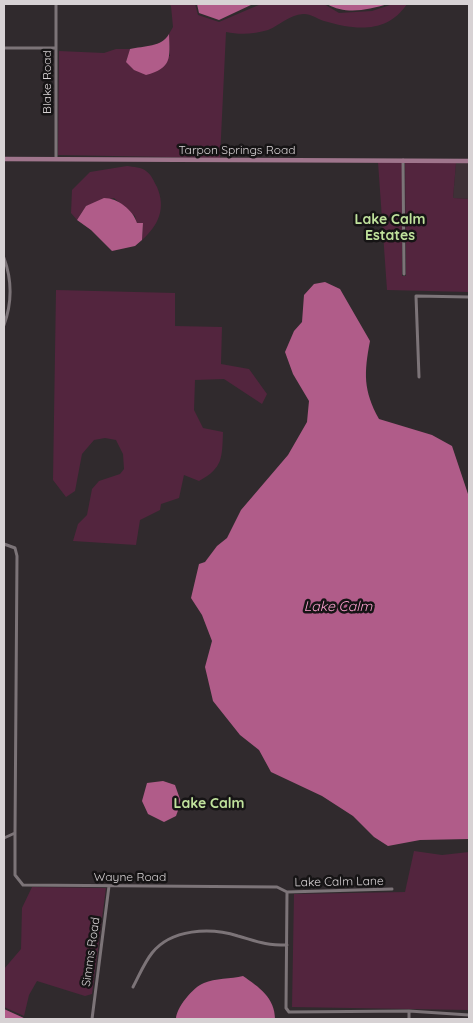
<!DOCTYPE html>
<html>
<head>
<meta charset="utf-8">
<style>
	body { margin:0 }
	#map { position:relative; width:473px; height:1023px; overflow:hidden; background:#302a2d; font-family:Quicksand,sans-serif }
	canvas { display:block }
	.frame { position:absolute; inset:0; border:5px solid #d7d2d4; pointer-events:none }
</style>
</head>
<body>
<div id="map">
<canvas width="473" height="1023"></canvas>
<div class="frame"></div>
</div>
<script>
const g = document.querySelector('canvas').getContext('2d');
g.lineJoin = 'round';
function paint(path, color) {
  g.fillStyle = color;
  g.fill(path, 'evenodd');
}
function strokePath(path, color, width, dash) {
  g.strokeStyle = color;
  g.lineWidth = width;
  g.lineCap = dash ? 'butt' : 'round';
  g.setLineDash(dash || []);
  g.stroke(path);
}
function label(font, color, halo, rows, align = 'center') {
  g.font = font + ' Quicksand,sans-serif';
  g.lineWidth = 5;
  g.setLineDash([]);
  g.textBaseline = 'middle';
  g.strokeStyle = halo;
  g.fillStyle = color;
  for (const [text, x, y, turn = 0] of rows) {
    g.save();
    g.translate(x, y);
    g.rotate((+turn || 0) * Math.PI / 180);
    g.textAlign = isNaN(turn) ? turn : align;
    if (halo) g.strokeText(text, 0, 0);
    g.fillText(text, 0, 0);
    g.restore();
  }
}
const built = new Path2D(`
	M456,163H469V199L453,198Z`);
const green = new Path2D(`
	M169,4H195L198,15L219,22L261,4H324L339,13L372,11L393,4H407C387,34 355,30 324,21C318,19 309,13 303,14C289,15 280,25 268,30C255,34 240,35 226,32L220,158L58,155L59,51L104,53L116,49H130L126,62L170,56L169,34L173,27L171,6Z
	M378,162L402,163V276H406L405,163H456L453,198L469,199V292L387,290Z
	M127,166C133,167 142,167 146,171C152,175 154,182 157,187C166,208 159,225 142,240L143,223L137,224L135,216L114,198L86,206L77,220L71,213L72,190L90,172Z
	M56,290L175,293V326L222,327L221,364L249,369L267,394L262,404L224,379L195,380L194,410L203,428L223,432C222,458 223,468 199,481L184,475L179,498L161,504L160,510L140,520L136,545L73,541L78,524L87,515L92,489L99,481L120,474L124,469L123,454L116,440L105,438L94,440L82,454L75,491L66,497L53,480Z
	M414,851L442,855L469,852V1010L292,1007L294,894L405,892Z
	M32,887L106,888L92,994L85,996L37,981L29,995L24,1016L4,1007V969L21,949L22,908Z`);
const water = new Path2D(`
	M197,4H253L219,20L199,13Z
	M327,4H388C367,10 346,15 327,4Z
	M169,34C170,58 172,68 146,75L134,70L126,62L130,49C144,46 162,47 169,34Z
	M104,198C118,198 133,210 137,223H143L142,240L135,246L112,251L91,230L77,220L86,206Z
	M325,282L340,289L370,341C364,373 363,390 379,419L432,435L452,446L469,497V839L420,840L388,846L374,837L353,816L322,796L271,772L259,750L240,735L213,701L205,667L212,641L202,615L191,598L199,564L205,562L217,546L227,538L241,510L288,455L307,422L309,401L293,374L285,352L294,331L302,322L304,295L314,284Z
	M163,781L175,785L181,802L176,816L164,822L148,814L142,801L147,783Z
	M243,976C259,987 275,998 275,1019H176C176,1008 193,987 204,983C215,978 231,979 243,976Z
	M4,1009L26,1019H4Z`);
const minor = new Path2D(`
	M4,48H56
	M56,159V4
	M403,160L404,274
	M4,258C12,280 12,303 4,325
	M419,377L416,296L469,297
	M4,544L15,548L17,556L15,833V875L23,885L277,887L287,892L286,1008L289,1012L409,1011L469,1015
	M4,838L15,833
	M287,892L392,889
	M133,987C139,976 144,963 152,953C171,929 210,927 238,936C259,942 264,945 287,945
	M409,1011V1019
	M92,1019L109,886`);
const secondary = new Path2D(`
	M4,159L469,161`);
const streetNames = [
	["Blake Road",47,82,-90],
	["Tarpon Springs Road",237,150],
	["Wayne Road",130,877],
	["Lake Calm Lane",339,882,-1],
	["Simms Road",91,952,-82]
];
const neighbourhoodNames = [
	["Lake Calm",390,220],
	["Estates",390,236],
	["Lake Calm",209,804]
];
const waterNames = [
	["Lake Calm",338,607]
];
paint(built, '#3e3137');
paint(green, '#53253e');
paint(water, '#b05c89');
strokePath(minor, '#7c7478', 3);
strokePath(secondary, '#9f758c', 4.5);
label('12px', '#d7d2d4', '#161415', streetNames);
label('bold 14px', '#c0e29c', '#161415', neighbourhoodNames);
label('italic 14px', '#faa0ce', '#161415', waterNames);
</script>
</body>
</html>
